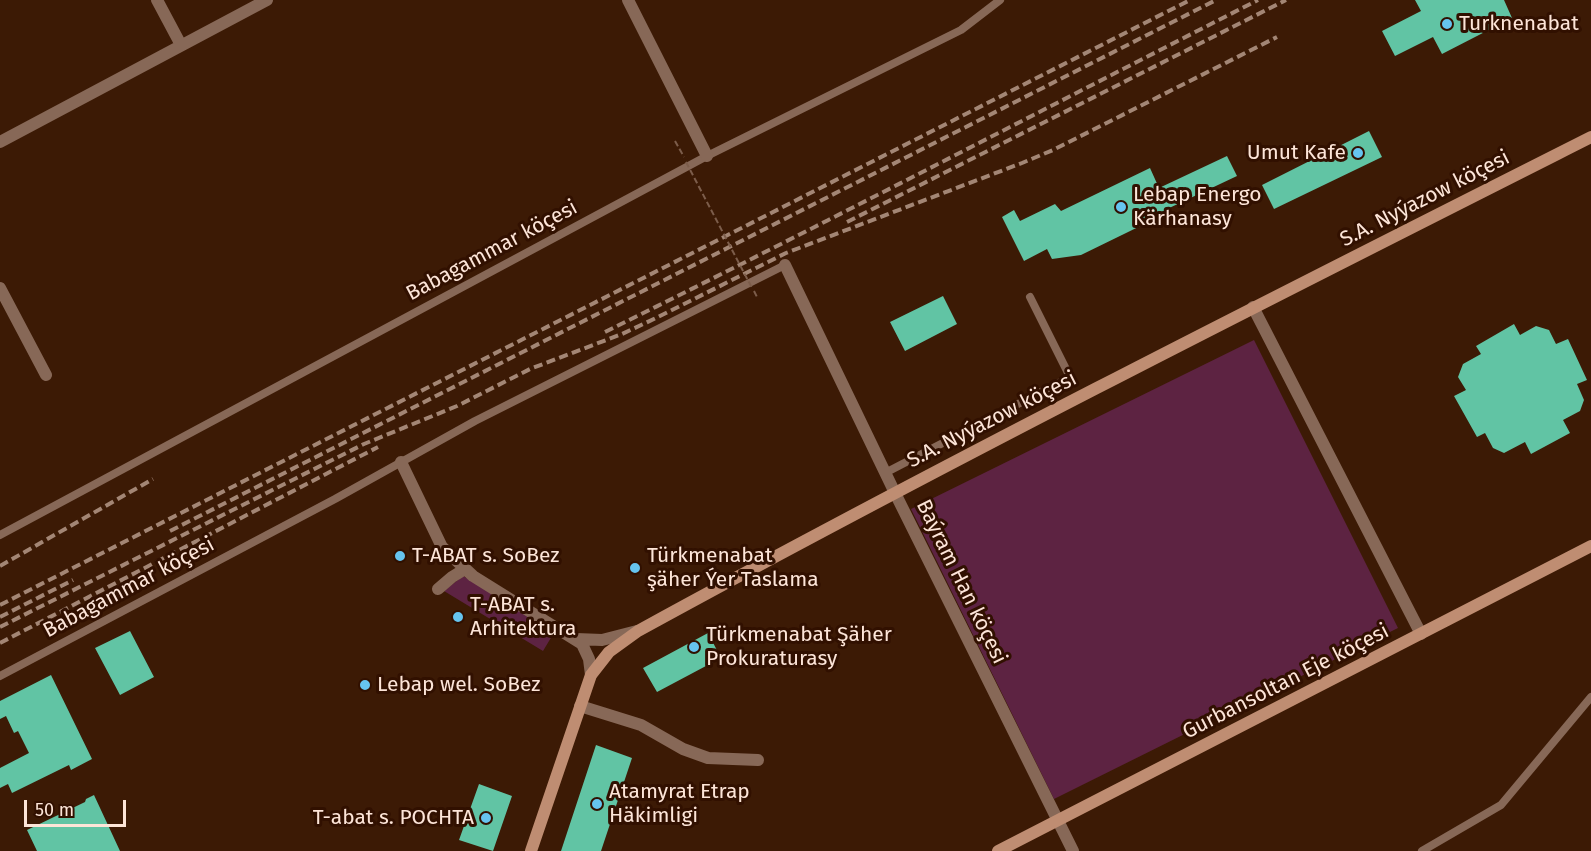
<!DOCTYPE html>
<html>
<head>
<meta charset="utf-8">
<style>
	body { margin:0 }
	#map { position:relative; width:1591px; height:851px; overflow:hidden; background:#3c1a05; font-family:"Fira Sans",sans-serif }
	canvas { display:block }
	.scale { position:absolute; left:24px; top:800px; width:102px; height:27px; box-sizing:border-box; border:3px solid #fde5d8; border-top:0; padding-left:8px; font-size:18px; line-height:21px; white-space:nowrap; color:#fde5d8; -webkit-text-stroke:4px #311000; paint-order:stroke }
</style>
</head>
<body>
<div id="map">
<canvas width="1591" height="851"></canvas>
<div class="scale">50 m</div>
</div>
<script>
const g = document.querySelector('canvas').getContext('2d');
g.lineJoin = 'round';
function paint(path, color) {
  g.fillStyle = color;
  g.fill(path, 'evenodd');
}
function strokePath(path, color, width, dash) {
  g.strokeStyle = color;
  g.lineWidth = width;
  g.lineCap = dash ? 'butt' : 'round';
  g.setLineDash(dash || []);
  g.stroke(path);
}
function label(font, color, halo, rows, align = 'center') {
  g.font = font + ' "Fira Sans",sans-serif';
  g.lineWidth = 6;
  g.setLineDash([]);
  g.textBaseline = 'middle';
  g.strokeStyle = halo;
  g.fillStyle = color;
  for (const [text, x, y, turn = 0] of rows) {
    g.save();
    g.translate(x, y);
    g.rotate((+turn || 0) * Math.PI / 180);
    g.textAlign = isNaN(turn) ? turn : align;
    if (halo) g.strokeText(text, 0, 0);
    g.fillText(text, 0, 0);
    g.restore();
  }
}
const green = new Path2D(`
	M1254,340L1398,628L1054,799L911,509Z
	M463,576L555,631L543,651L444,591Z`);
const building = new Path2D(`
	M1415,0H1504L1512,18L1442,54L1433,37L1395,56L1382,31L1421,11Z
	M1369,131L1382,157L1274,209L1262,185Z
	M1227,156L1237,176L1165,210L1167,213L1081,255L1052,259L1047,249L1024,261L1002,217L1014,210L1020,221L1055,204L1061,211L1150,168L1159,188Z
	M943,296L957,324L905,351L890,322Z
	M1514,324L1520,335L1536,326L1549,330L1556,344L1568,339L1587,380L1577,384L1584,400L1580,411L1563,420L1570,433L1531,454L1525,442L1504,453L1493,448L1485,433L1477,437L1454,396L1466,390L1458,377L1463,364L1481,354L1476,346Z
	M130,631L154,677L120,695L95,648Z
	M708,633L721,658L657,692L643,668Z
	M51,675L92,759L71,770L69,765L12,793L8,784L0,788V768L29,753L18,731L14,733L6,716L0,719V701Z
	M596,745L632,758L601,851H561Z
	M479,784L512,796L493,851L459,840Z
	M94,795L120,851H37L27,830L85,802L86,799Z`);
const path = new Path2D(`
	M675,141L684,157
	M754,291L758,299`);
const lane = new Path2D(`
	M885,473L1070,377L1030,297
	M0,535L707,156L961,30L1000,0
	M0,676L335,499L475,421L785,265
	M1422,851L1501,805L1591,697`);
const street = new Path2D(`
	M157,0L181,45
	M628,0L707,156
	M0,142L267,0
	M785,265L895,493L1073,851
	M0,288L46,375
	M1253,307L1421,634
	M401,462L442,547L473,576L582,644L589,659L591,675
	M438,589L452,577L465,569
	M576,639L602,640L637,631
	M580,706L641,725L683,749L708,758L758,760`);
const secondary = new Path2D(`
	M531,851L591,675L609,652L638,631C952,459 1272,298 1591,137
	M998,851L1591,546`);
const rail = new Path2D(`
	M847,222L1286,0
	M605,332C824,224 1040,111 1258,0
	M170,531L1216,0
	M0,566L153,479
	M0,605L1190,0
	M0,617L73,580
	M0,627L364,444L457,406L530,369L622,334L656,318L786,253L1022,163L1053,150L1277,37
	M0,643L378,447`);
const pathBridge = new Path2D(`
	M686,162L752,288`);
const markers = [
	[1447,24,6,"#66c4ef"],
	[1358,153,6,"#66c4ef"],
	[1121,207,6,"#66c4ef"],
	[400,556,6,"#66c4ef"],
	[635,568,6,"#66c4ef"],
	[458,617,6,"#66c4ef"],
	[694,647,6,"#66c4ef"],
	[365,685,6,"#66c4ef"],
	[597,804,6,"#66c4ef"],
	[486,818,6,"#66c4ef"]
];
const poiNames = [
	["Turknenabat",1459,24],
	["Umut Kafe",1346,153,"right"],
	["Lebap Energo",1133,195],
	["Kärhanasy",1133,219],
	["T-ABAT s. SoBez",412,556],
	["Türkmenabat",647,556],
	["şäher Ýer Taslama",647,580],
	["T-ABAT s.",470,605],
	["Arhitektura",470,629],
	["Türkmenabat Şäher",706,635],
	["Prokuraturasy",706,659],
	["Lebap wel. SoBez",377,685],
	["Atamyrat Etrap",609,792],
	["Häkimligi",609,816],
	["T-abat s. POCHTA",474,818,"right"]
];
const streetNames = [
	["S.A. Nyýazow köçesi",1425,199,-27],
	["Babagammar köçesi",492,251,-28],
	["S.A. Nyýazow köçesi",992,420,-27],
	["Baýram Han köçesi",961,582,64],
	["Babagammar köçesi",129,588,-28],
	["Gurbansoltan Eje köçesi",1286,682,-27]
];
paint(green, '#5d2342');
paint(building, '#61c4a4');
strokePath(path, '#7c5d4b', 2, [6, 3]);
strokePath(lane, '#876857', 8);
strokePath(street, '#876857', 12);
strokePath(secondary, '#bf8d72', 12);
strokePath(rail, '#a38675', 4, [9, 4.5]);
strokePath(pathBridge, '#7c5d4b', 2, [6, 3]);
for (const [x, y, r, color] of markers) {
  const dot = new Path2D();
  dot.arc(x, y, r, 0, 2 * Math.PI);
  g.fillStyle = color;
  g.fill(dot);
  strokePath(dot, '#311000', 2);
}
label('21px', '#fde5d8', '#311000', poiNames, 'left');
label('21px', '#fde5d8', '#311000', streetNames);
</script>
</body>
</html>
